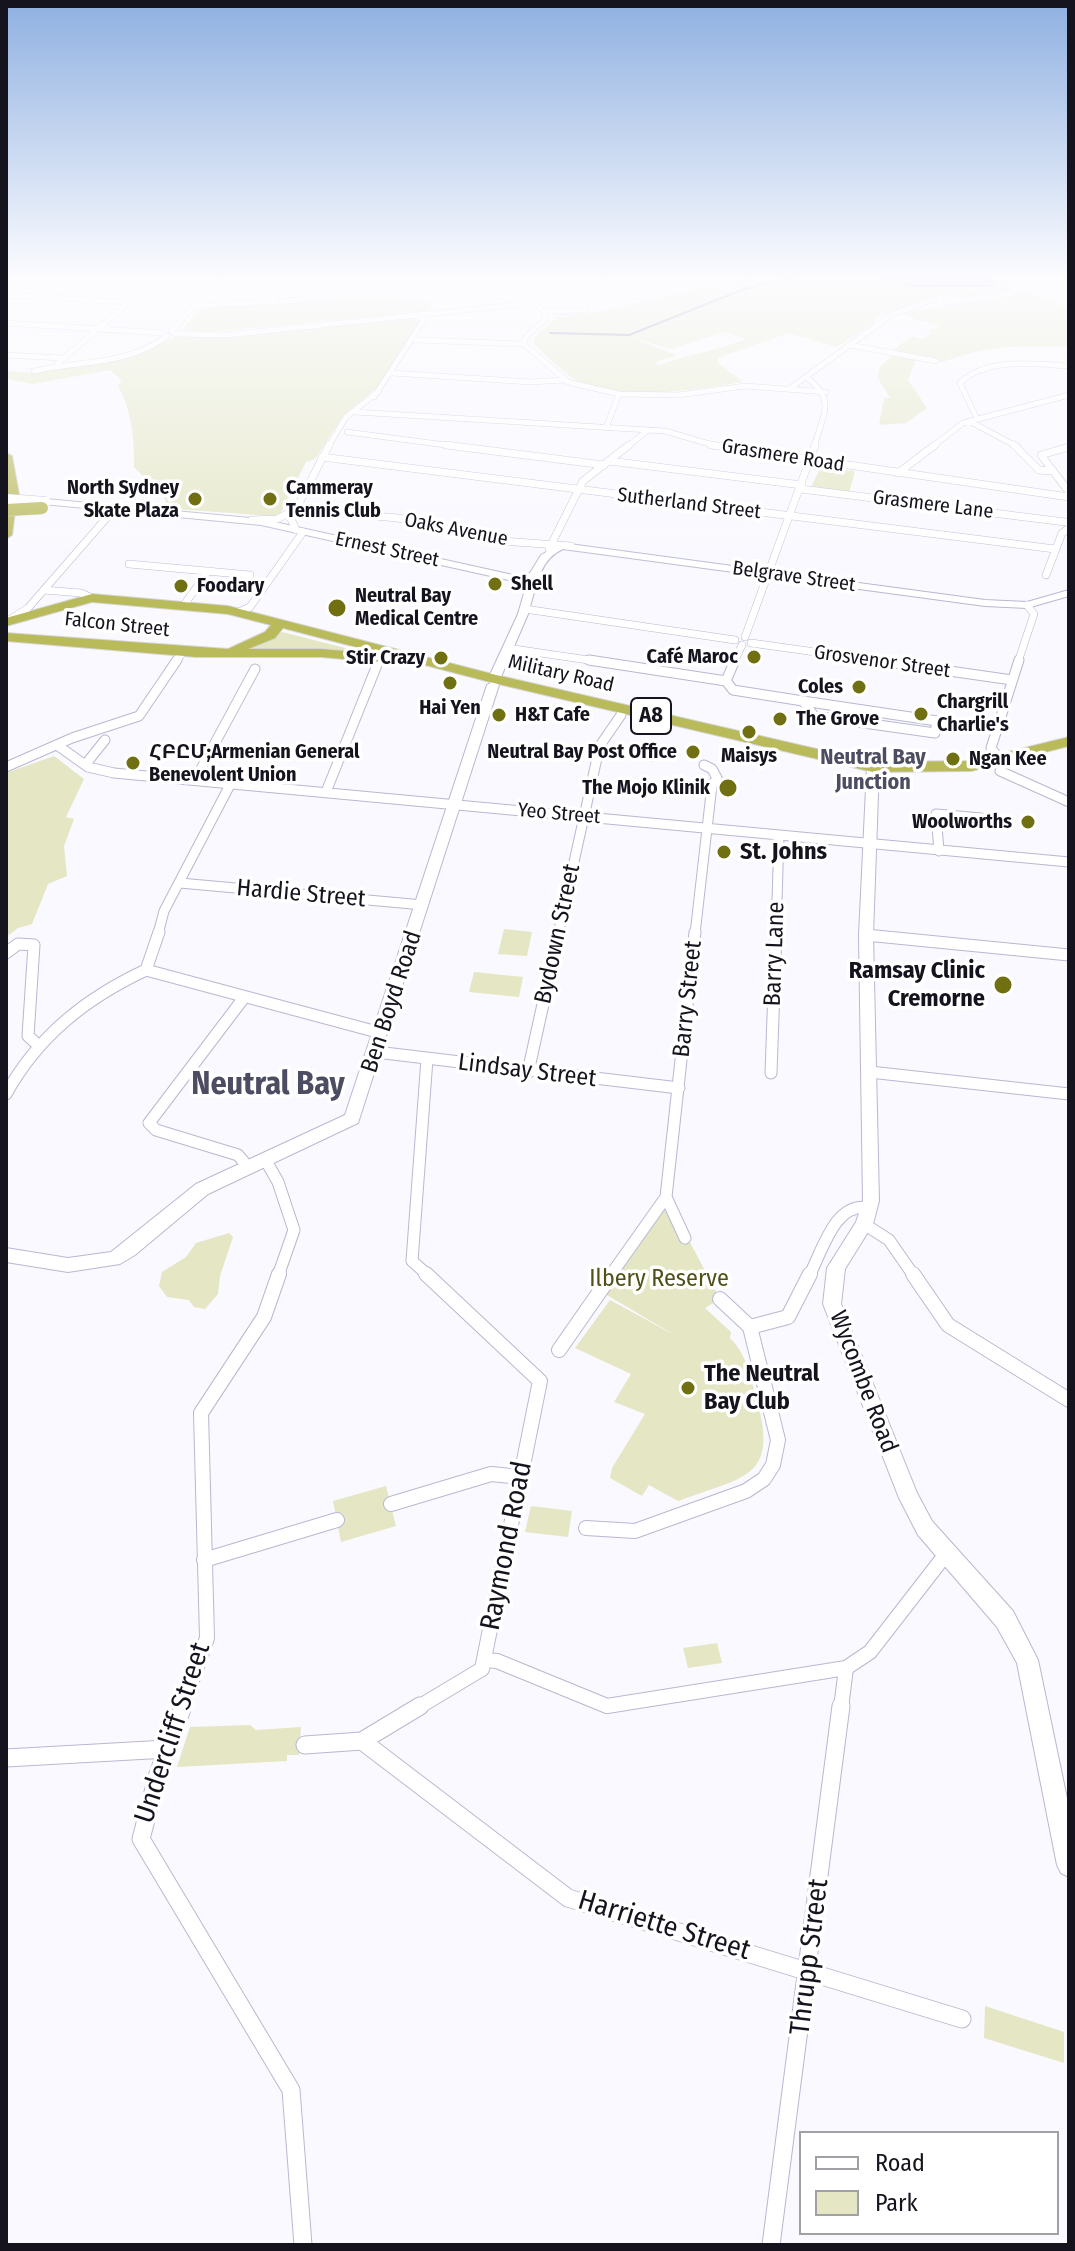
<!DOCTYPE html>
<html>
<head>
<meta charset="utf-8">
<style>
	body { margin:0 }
	#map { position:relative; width:1075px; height:2251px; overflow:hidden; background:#f9f9ff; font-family:"Fira Sans Condensed",sans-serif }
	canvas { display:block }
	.frame { position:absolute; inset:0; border:8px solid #15141e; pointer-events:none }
	.legend { position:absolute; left:799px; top:2131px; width:260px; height:104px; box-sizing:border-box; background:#fff; border:2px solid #a1a1a5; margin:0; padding:10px 14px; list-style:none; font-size:24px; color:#15141e }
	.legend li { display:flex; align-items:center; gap:16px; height:40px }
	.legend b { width:40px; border:2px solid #a1a1a5 }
</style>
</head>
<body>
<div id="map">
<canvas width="1075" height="2251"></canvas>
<div class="frame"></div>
<ul class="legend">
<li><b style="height:10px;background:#fff"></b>Road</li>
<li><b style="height:22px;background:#e4e6c4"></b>Park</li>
</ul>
</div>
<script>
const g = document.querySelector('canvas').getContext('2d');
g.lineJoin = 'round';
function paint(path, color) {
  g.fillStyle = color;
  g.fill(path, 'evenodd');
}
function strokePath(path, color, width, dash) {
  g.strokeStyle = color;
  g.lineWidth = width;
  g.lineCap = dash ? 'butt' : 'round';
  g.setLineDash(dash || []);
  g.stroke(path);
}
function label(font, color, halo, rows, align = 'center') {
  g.font = font + ' "Fira Sans Condensed","Noto Sans Armenian",sans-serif';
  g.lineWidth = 7;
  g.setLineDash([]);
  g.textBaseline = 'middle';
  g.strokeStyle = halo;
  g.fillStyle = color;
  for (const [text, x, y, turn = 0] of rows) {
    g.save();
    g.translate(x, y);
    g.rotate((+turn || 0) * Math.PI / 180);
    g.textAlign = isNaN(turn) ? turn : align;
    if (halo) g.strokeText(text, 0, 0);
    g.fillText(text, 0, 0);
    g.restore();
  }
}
const green = new Path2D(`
	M760,275H869L903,287L988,289L1001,287L987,275H1007L1012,285L1008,293L964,299L942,293L921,301L925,303L876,317V322L837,347L788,333L718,358V363L743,382C697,389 612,405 571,377C558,368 546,355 534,344L535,337L559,314L592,313L676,294L658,286L680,293ZM724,332L746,339C717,351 688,354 659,365L654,363L677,355L630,337L671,349Z
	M1022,289L1069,308V346L1006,347L974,352L942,362L889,353L912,336L923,339L931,333L927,330L940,327L903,315L909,311L1005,298Z
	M369,298L435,302L429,311L211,332L181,330L203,307Z
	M410,317L422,321L379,386L343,416L315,459L306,462L280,514L272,516L162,508L166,500L134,467C135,441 131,409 118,386L122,381L110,370L33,384L6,379V371L34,373L61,365L132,356L176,337H223Z
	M892,356L916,360L908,380L927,408L906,423L879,425L884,398H890L877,377L880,367Z
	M821,467L855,471L849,493L810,489Z
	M282,632L353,650L241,651Z
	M54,756L84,779L66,817L74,819L64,846L67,876L48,884L32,924L18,928L6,937V773Z
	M504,929L532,932L527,956L498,954Z
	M474,972L523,977L519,997L469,992Z
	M666,1197L720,1299L705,1308L731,1332L730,1338C746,1354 749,1372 755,1393C780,1479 748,1475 678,1501L649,1485L642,1496L610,1478L612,1468L645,1414L614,1402L631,1374L575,1348L610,1300L678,1337L600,1291Z
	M229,1233L233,1237L220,1276L218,1294L205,1309L194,1307L189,1300L167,1297L159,1286L162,1272L186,1257L196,1243Z
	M386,1486L396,1526L341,1542L333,1501Z
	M531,1506L572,1511L568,1537L525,1532Z
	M717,1643L722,1663L688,1668L683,1648Z
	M250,1725L256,1730L301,1727L299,1755H287V1761L177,1767L190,1727Z
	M985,2006L1064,2032V2063L984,2038Z`);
const water = new Path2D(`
	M871,275H987L995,286H908Z`);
const stream = new Path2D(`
	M550,333L629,335L744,289L805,275`);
const streetFar5 = new Path2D(`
	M353,275L344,280L373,279
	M612,275L650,284L686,275
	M6,295L125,302
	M271,301L292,275
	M532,301L544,311L546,318L525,338L524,344L568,382L619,394L678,395L745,386L826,392
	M947,302L1010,294L1017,288L1011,275
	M194,306L301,300
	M544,311L586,310
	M6,323L162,333
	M171,331L222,277
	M175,334L226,335L514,305L609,275
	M416,340L524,344
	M850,345L936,361
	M6,355L63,358
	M57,364L149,285
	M34,371C80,360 128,366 167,336
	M392,373L530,382L565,380
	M806,377C837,400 823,414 814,447
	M789,389L891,315L945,295L953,298L946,302
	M374,397L423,321L421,314
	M355,412L665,431L720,447
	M977,419L960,383C987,357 1034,364 1069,366
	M969,421L1018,447
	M606,428L619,394
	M347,432L461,447
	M328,447L346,417L379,391
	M627,447L648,430
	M932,447L963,423L1069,395`);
const streetFar4 = new Path2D(`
	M446,445L604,465
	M711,445L1069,497
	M1014,445L1039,470L1049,471
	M1069,447L1041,455L1069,492
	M322,457L1055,549
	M609,461L802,485
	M898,473L935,445
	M801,489L1065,522
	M294,509L398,518L502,541L571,546
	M252,520L277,519L293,511
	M296,530L291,519L329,445
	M549,549L583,481L629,445
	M129,564L250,575
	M1046,575L1062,533L1069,528
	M44,590L81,593L92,598
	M184,605L208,571
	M525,609L735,640
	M239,612L250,607L303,532
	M6,622L28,608L110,514
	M745,637L815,445
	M751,643L887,662
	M507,648L602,662
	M176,662L183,652
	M378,662L380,658
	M734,662L742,645
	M1018,662L1034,614L1027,605`);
const streetFar3 = new Path2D(`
	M589,660L726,681
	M873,660L1012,680
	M726,681L733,690L803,701
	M726,681L735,660
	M803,701L937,721L935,733L814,716Z
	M601,744L621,715
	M57,745L88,767L114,773L1069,862
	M635,752L652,756
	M1000,760L991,748L1019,660
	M85,765L105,740
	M6,767L72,738L139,716L177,660
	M1000,771L1069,802
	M195,780L255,669
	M685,787L712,790
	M326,792L379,660
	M939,851L936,814L981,818
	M180,883L423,905
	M158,934L164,911L231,783
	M558,934L599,749
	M695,934L712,785L717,778L712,769L704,765
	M776,934L779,835`);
const streetFar2 = new Path2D(`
	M866,935L1069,955
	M6,953L18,944L34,945L28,1036L39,1046
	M146,970L381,1033
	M243,999L149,1123L156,1130L238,1155L248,1167
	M376,1052L679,1088
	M427,1059L412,1261L429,1276
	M528,1072L559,932
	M870,1072L1069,1094
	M771,1073L776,932
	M6,1094C38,1036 86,998 146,970L159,932
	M265,1159L278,1182L294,1230L278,1276
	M864,1224L889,1240L914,1276
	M685,1238L666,1197L695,932
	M610,1276L666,1197
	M809,1276C823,1250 835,1200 870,1208`);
const streetFar1 = new Path2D(`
	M913,1274L948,1325L1069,1400
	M720,1299L750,1327L788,1317L810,1274
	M559,1350L612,1274
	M391,1504L491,1474L521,1477
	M586,1528L635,1531L746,1491L764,1479L773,1465L778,1440L750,1327
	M204,1560L337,1520
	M485,1660L497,1661L607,1706L846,1668L870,1652L946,1554
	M182,1708L207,1638L201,1413L264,1317L279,1274
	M417,1708L482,1669L540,1381L426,1274
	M841,1708L846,1668`);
const street = new Path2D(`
	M183,1706L157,1777L141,1839L291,2090L303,2245
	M362,1741L568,1898L962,2019
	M305,1745L362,1741L420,1706
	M6,1758L167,1749
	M771,2245L841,1706`);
const secondary = new Path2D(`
	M46,499L261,519L513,575L530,573L541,555L562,543L985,600L1027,602L1069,590V596L1027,608L985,606L563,549C552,554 546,561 541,572L546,575L538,578L528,614L500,679L495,682L499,685L358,1123L208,1194L135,1255L120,1264L68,1272L6,1262V1248L68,1258L111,1252L196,1184L345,1115L487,685L492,682L488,679L518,614L528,579L513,581L261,525L43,504L41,502Z
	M873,763L879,767L873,935L879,1201L873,1224L845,1269L841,1304L917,1493L932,1521L1013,1611L1038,1660L1069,1808V1877L1061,1873L1057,1865L1017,1663L997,1627L918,1535L899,1498L823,1304L827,1268L856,1222L863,1201L859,935L867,767Z`);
const highway = new Path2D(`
	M6,453L12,456L19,494L13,497L7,494Z
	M9,508L15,512L12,535L6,539V509Z
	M92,594L228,606L496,675L873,762L971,761L1069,737V746L971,771L873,772L494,683L283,628L275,638L248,649H321L377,654L384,658L377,662L321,657H196L6,641V633L228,649L265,632L271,625L228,614L92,602L6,626V618Z`);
const secondaryBridge = new Path2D(`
	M6,499L46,502`);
const highwayBridge = new Path2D(`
	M6,510L42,508`);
const markers = [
	[195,499,8,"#707013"],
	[270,499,8,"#707013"],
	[495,584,8,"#707013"],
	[181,586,8,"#707013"],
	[337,608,10,"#707013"],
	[754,657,8,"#707013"],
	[441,658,8,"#707013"],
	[450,683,8,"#707013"],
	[859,687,8,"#707013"],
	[921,714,8,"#707013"],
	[499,715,8,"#707013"],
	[780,719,8,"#707013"],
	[749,732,8,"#707013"],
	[693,752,8,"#707013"],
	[953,759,8,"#707013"],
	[133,763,8,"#707013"],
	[728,788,10,"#707013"],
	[1028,822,8,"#707013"],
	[724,852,8,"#707013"],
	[1003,985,10,"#707013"],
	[688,1388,8,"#707013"]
];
const farStreetnames = [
	["Grasmere Road",783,456,9],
	["Sutherland Street",689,504,7],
	["Grasmere Lane",933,505,7],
	["Oaks Avenue",456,530,11],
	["Ernest Street",387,550,12],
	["Belgrave Street",794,577,8],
	["Falcon Street",117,625,6],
	["Grosvenor Street",882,662,8],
	["Military Road",561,674,13],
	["Yeo Street",559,814,5]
];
const farPoinames = [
	["North Sydney",179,488,"right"],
	["Skate Plaza",179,511,"right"],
	["Cammeray",286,488],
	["Tennis Club",286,511],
	["Shell",511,584],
	["Foodary",197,586],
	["Neutral Bay",355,596],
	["Medical Centre",355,619],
	["Café Maroc",738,657,"right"],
	["Stir Crazy",425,658,"right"],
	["Coles",843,687,"right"],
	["Chargrill",937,702],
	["Charlie's",937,725],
	["Hai Yen",450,708,"center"],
	["H&T Cafe",515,715],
	["The Grove",796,719],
	["ՀԲԸՄ;Armenian General",149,752],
	["Benevolent Union",149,775],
	["Neutral Bay Post Office",677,752,"right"],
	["Maisys",749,756,"center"],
	["Ngan Kee",969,759],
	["The Mojo Klinik",710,788,"right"],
	["Woolworths",1012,822,"right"]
];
const shields = [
	[651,716,40]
];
const shieldNames = [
	["A8",651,716]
];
const farNeighbourhoodnames = [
	["Neutral Bay",873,758],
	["Junction",873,783]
];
const poiNames = [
	["St. Johns",740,852],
	["Ramsay Clinic",985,971,"right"],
	["Cremorne",985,999,"right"],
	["The Neutral",704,1374],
	["Bay Club",704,1402]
];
const streetNames = [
	["Hardie Street",301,894,5],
	["Bydown Street",558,934,-78],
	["Barry Lane",775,954,-88],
	["Barry Street",688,999,-84],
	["Ben Boyd Road",392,1002,-72],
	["Lindsay Street",527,1071,7],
	["Wycombe Road",863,1382,69]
];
const parkNames = [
	["Ilbery Reserve",659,1279]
];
const nearStreetnames = [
	["Raymond Road",507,1546,-79],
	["Undercliff Street",173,1733,-72],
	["Harriette Street",664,1926,17],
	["Thrupp Street",810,1957,-83]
];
const districtNames = [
	["Neutral Bay",268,1085]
];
paint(green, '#e4e6c4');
paint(water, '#aba9d7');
strokePath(water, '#7e7ca0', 2);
strokePath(stream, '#7e7ca0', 2);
strokePath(streetFar5, '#b8b8d2', 6);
strokePath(streetFar4, '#b8b8d2', 8);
strokePath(streetFar3, '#b8b8d2', 11);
strokePath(streetFar2, '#b8b8d2', 13);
strokePath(streetFar1, '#b8b8d2', 16);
strokePath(street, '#b8b8d2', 19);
strokePath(secondary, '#b8b8d2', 2);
strokePath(highway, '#d5d5d6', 2);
strokePath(streetFar5, '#fff', 5);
strokePath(streetFar4, '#fff', 7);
strokePath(streetFar3, '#fff', 9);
strokePath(streetFar2, '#fff', 11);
strokePath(streetFar1, '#fff', 14);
strokePath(street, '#fff', 17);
paint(secondary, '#fff');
paint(highway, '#b9ba59');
strokePath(secondaryBridge, '#b8b8d2', 11, []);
strokePath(highwayBridge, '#d5d5d6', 13, []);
strokePath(secondaryBridge, '#fff', 10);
strokePath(highwayBridge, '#b9ba59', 12);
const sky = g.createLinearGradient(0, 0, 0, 590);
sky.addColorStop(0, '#8fb0e1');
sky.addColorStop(0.47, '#fcfcff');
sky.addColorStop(1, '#fcfcff00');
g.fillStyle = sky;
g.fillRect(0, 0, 1075, 590);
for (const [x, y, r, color] of markers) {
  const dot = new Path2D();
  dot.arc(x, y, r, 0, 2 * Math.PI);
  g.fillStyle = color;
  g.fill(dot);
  strokePath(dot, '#fff', 3);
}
label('20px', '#15141e', '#fff', farStreetnames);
label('bold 20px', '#15141e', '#fff', farPoinames, 'left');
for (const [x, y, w] of shields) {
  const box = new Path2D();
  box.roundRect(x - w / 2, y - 18, w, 36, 6);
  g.fillStyle = '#fff';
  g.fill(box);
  strokePath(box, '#15141e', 2);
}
label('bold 22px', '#15141e', null, shieldNames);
label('bold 22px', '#4c4c62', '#fff', farNeighbourhoodnames);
label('bold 24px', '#15141e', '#fff', poiNames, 'left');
label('24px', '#15141e', '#fff', streetNames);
label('24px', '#505018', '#fff', parkNames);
label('28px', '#15141e', '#fff', nearStreetnames);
label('bold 32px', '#4c4c62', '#fff', districtNames);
</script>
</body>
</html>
